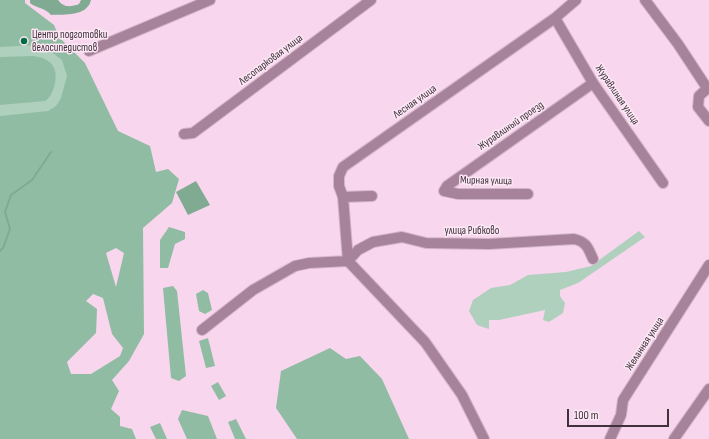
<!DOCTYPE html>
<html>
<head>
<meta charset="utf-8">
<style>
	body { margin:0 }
	#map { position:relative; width:709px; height:439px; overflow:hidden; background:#f8d6ed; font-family:"Sofia Sans Condensed",sans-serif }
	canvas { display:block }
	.scale { position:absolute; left:567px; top:409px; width:102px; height:18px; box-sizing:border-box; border:2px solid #3f323b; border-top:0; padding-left:5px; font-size:12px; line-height:14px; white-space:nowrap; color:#3f323b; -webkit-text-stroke:3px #fde8f6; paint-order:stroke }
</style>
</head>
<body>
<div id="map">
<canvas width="709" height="439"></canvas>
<div class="scale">100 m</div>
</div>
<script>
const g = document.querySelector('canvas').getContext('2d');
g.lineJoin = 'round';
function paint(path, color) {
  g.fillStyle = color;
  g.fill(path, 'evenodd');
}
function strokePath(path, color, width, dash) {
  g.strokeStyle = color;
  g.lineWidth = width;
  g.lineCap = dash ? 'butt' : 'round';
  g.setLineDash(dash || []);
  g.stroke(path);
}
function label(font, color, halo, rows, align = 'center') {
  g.font = font + ' "Sofia Sans Condensed",sans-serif';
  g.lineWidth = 3;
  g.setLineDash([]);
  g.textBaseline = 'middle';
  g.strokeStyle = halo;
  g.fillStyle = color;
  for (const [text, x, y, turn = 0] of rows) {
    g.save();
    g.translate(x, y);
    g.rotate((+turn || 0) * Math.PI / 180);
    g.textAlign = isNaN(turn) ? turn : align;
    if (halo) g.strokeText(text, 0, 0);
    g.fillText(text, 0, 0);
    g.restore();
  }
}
const green = new Path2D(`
	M0,0L76,67L57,134L0,121Z
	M639,231L645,237L578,283L560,290V296L565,303L563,313L549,322L543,320L545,310L499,320H489V329L477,325L469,311L473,300L491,288L510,285L528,275L566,272L591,266Z`);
const forest = new Path2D(`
	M0,0H25V3L54,25L59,37L85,63L118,131L150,146L156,172L168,169L179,179L172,203L143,228L144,334L129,361L112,380L119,391L111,409L120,417V426L132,429L136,439H0V116L48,111L56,106L61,98L67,76L62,60L49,50L34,45L0,47ZM116,248L124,253L116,287L106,253ZM93,294L103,298L112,334L123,348L120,356L91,374H71L67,362L96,333L97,309L86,301Z
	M33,56C40,57 49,59 53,66C59,75 54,96 45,101L0,105V57Z
	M169,227L185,232V239L175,244L168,268H160V240Z
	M173,286L177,291L186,376L179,381L171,378L163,288Z
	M203,290L208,293L212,310L205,314L199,311L196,294Z
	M208,338L215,366L206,368L199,341Z
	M330,348L346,359L360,356L382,379L409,439H297L276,408L281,371Z
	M218,382L226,396L219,400L211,386Z
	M182,410L208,416L217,439H187L178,419Z
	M236,419L246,439H235L228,422Z
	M160,423L167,439H156L150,427Z`);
const water = new Path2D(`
	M30,0H58C64,8 71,7 79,4L81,0H91C87,17 64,14 51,15C46,8 36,8 30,3Z
	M196,181L210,205L188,215L176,192Z`);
const stream = new Path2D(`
	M0,251L3,248L10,229L5,212L11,195L32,180L51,152`);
const minor = new Path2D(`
	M645,0L678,44L707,88
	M555,18L593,83L663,183
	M89,51L210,0
	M709,87L699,96L698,107L709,121
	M184,134L193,133L371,0
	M528,194H458L444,191L447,186L593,83
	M343,197L372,196
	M202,330L253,290L295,266L309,263L348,261L358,250L373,242L402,237L426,243L489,244L574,239C587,242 588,248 593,259
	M484,439L462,395L425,342L348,261L343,197L339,186V176L343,167L555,18L576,0
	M610,439L621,415L623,400L709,265
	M674,439L709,389`);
const markers = [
	[24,41,4,"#006c44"]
];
const poiNames = [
	["Центр подготовки",32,35],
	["велосипедистов",32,48]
];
const streetNames = [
	["Лесопарковая улица",271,60,-37],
	["Журавлиная улица",617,95,56],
	["Лесная улица",415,102,-35],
	["Журавлиный проезд",511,126,-35],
	["Мирная улица",486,181,1],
	["улица Рибково",472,231],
	["Желанная улица",645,344,-57]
];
paint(green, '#afd0bc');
paint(forest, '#90bca3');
paint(water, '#80ab92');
strokePath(stream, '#80ab92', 2);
strokePath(minor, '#d3b5c9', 12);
strokePath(minor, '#a6839b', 10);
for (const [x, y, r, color] of markers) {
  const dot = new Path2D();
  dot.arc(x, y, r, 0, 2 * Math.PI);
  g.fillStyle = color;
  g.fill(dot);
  strokePath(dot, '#fde8f6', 1.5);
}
label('11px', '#3f323b', '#fde8f6', poiNames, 'left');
label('11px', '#3f323b', '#fde8f6', streetNames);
</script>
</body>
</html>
